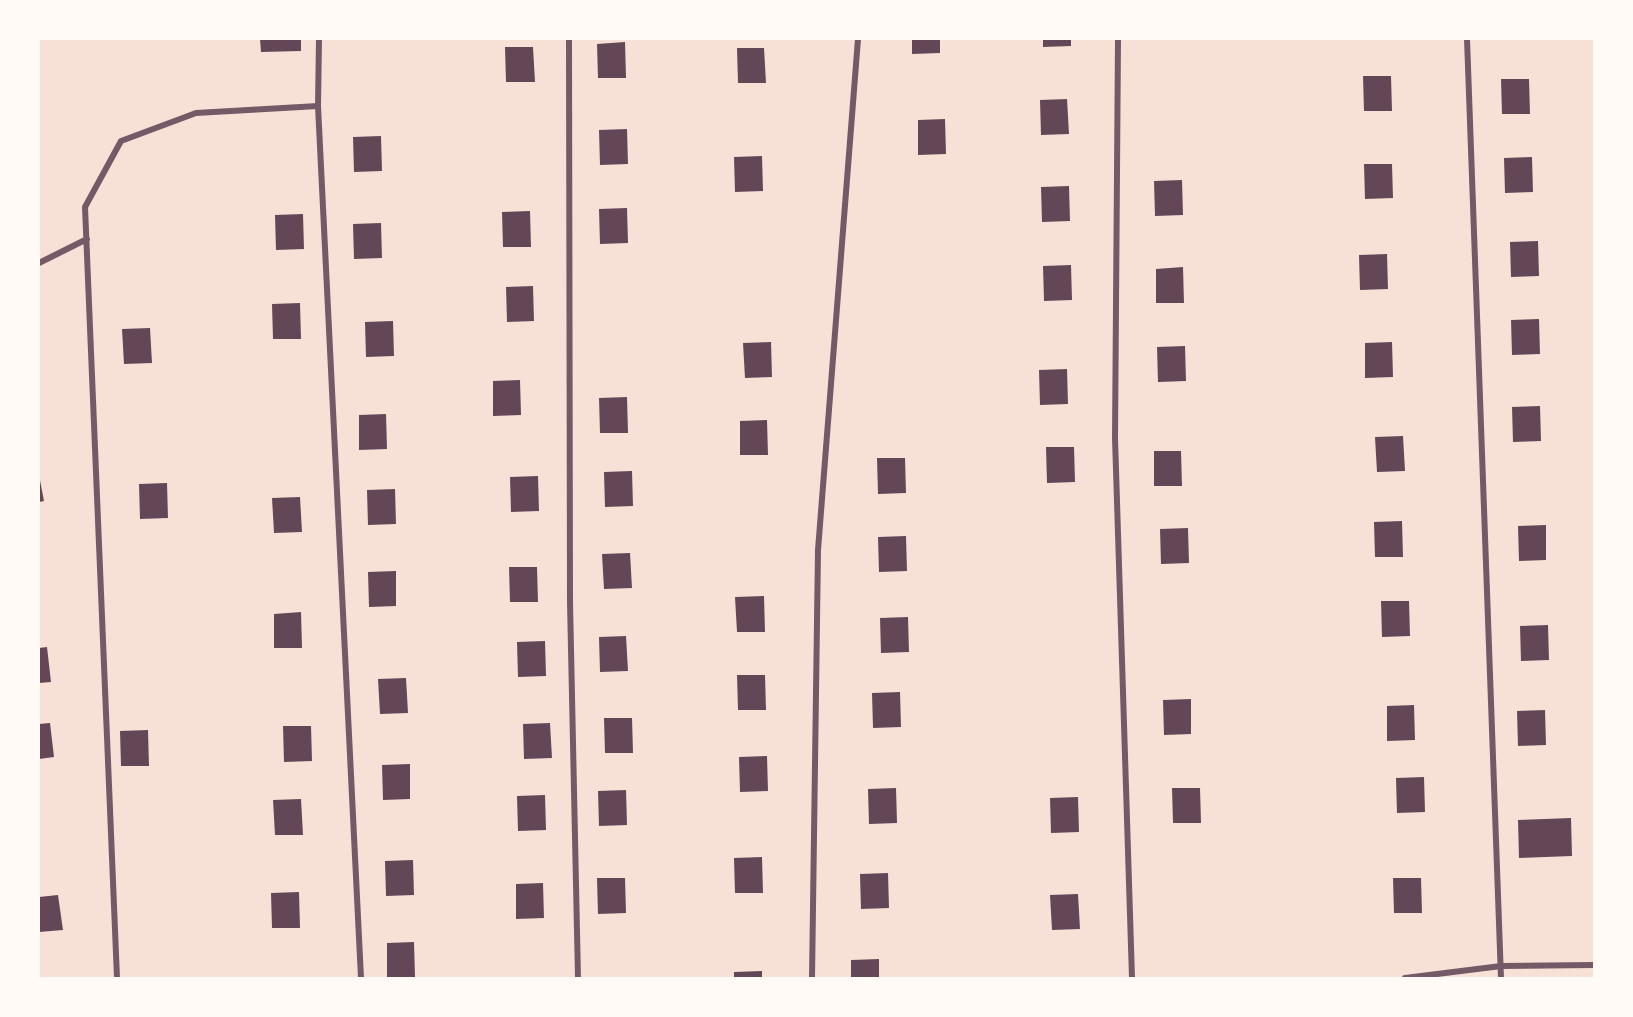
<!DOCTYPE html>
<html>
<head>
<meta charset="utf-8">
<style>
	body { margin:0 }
	#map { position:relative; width:1633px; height:1017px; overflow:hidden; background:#f7e1d7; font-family:Arial,sans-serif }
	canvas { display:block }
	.frame { position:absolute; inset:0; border:40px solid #fffaf5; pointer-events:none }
</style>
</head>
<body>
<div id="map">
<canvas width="1633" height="1017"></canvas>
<div class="frame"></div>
</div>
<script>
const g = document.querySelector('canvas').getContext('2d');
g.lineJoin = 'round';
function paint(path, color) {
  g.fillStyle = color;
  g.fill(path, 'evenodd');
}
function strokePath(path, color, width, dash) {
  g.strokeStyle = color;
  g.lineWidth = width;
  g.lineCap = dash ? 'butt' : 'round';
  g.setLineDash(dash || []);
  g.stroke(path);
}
const building = new Path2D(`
	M260,39H301V51L261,52Z
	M912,39H940V53L912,54Z
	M1043,39H1071V46L1043,47Z
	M625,42L626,78H598L597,44Z
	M505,47H533L535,82H506Z
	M737,48H764L766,83H738Z
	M1363,76H1391L1392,111H1364Z
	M1501,79H1529L1530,114H1502Z
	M1067,99L1069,134L1041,135L1040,100Z
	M945,119L946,154L918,155V120Z
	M627,129L628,164L600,165L599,130Z
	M381,136L382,171L354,172L353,137Z
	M762,156L763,191L735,192L734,157Z
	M1532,157L1533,192L1505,193L1504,158Z
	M1364,164H1392L1393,198L1365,199Z
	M1182,180L1183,215L1155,216L1154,181Z
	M1069,186L1070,221L1042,222L1041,187Z
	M627,208L628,243L600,244L599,209Z
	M530,211L531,247H503L502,212Z
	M303,214L304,249L276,250L275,215Z
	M381,223L382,258L354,259L353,224Z
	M1538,241L1539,276L1511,277L1510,242Z
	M1387,254L1388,289L1360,290L1359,255Z
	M1071,265L1072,300L1044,301L1043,266Z
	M1183,267L1184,303H1156V269Z
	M533,286L534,321L507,322L506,287Z
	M300,303L301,339H273L272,304Z
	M1539,319L1540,354L1512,355L1511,320Z
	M393,321L394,356L366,357L365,322Z
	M150,328L152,363L124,364L122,329Z
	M771,342L772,377L745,378L743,343Z
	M1392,342L1393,377L1365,378V343Z
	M1185,346L1186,381L1158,382L1157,347Z
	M1067,369L1068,404L1040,405L1039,370Z
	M520,380L521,415L493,416V381Z
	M627,397L628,433H600L599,398Z
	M1540,406L1541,441L1513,442L1512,407Z
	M386,414L387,449L359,450V415Z
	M767,420L768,455H740V421Z
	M1403,436L1405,471L1377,472L1375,437Z
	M1046,447H1074L1075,482L1047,483Z
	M1154,451H1181L1182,486H1154Z
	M877,458H905L906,493L878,494Z
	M632,471L633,506L605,507L604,472Z
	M39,475L44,501L39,502Z
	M538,476L539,511L511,512L510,477Z
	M167,483L168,518L140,519L139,484Z
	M395,489L396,524L368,525L367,490Z
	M300,497L302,532L274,533L272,498Z
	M1402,521L1403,557H1375L1374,522Z
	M1546,525V560L1519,561L1518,526Z
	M1188,528L1189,563L1161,564L1160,529Z
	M906,536L907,571L879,572L878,537Z
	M630,553L632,588L604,589L602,554Z
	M509,567H537L538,602H510Z
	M396,571V606L369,607L368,572Z
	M764,596L765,632H737L735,597Z
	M1381,601H1409L1410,636L1382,637Z
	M301,612L302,648H274V614Z
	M908,617L909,652L881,653L880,618Z
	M1548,625L1549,660L1521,661L1520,626Z
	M626,636L628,671L600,672L599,637Z
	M545,641L546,676L518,677L517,642Z
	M47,647L51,682L39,683V648Z
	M737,675H765L766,710H738Z
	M406,678L408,713L380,714L378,679Z
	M900,692L901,727L873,728L872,693Z
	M1191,699V734L1164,735L1163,700Z
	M1414,705L1415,740L1387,741V706Z
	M1545,710L1546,745L1518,746L1517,711Z
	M604,718H632L633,753H605Z
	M50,723L54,757L39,759V724Z
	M550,723L552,758L524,759L523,724Z
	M283,726H311L312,761L284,762Z
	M148,730L149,766H121L120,731Z
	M767,756L768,791L740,792L739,757Z
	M410,764V799L383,800L382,765Z
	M1424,777L1425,812L1397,813L1396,778Z
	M896,788L897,823L869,824L868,789Z
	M1172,788H1200L1201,823H1173Z
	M626,790L627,825L599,826L598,791Z
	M545,795L546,830L518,831L517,796Z
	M1078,797L1079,832L1051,833L1050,798Z
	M301,799L303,835H275L273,800Z
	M1571,818L1572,856L1519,858L1518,820Z
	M762,857L763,893H735L734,858Z
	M413,860L414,895L386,896L385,861Z
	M888,873L889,908L861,909L860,874Z
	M597,878H625L626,913L598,914Z
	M1393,878H1421L1422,913H1394Z
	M543,883L544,918L516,919V884Z
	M299,892L300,928H272L271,893Z
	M1078,894L1080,929L1052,930L1050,895Z
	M58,895L63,930L39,932V897Z
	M414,942L415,977L387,978V943Z
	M879,959V978H851V960Z
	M762,971V978H734V972Z`);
const minor = new Path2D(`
	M319,39L318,106L361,978
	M569,39L570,602L578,978
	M1118,39L1115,438L1132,978
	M1467,39L1501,978
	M39,263L87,239
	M117,978L85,207L121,141L196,113L318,106
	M812,978L818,550L858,39
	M1405,978L1501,966L1594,965`);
paint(building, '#644757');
strokePath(minor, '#755966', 6);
</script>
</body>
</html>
